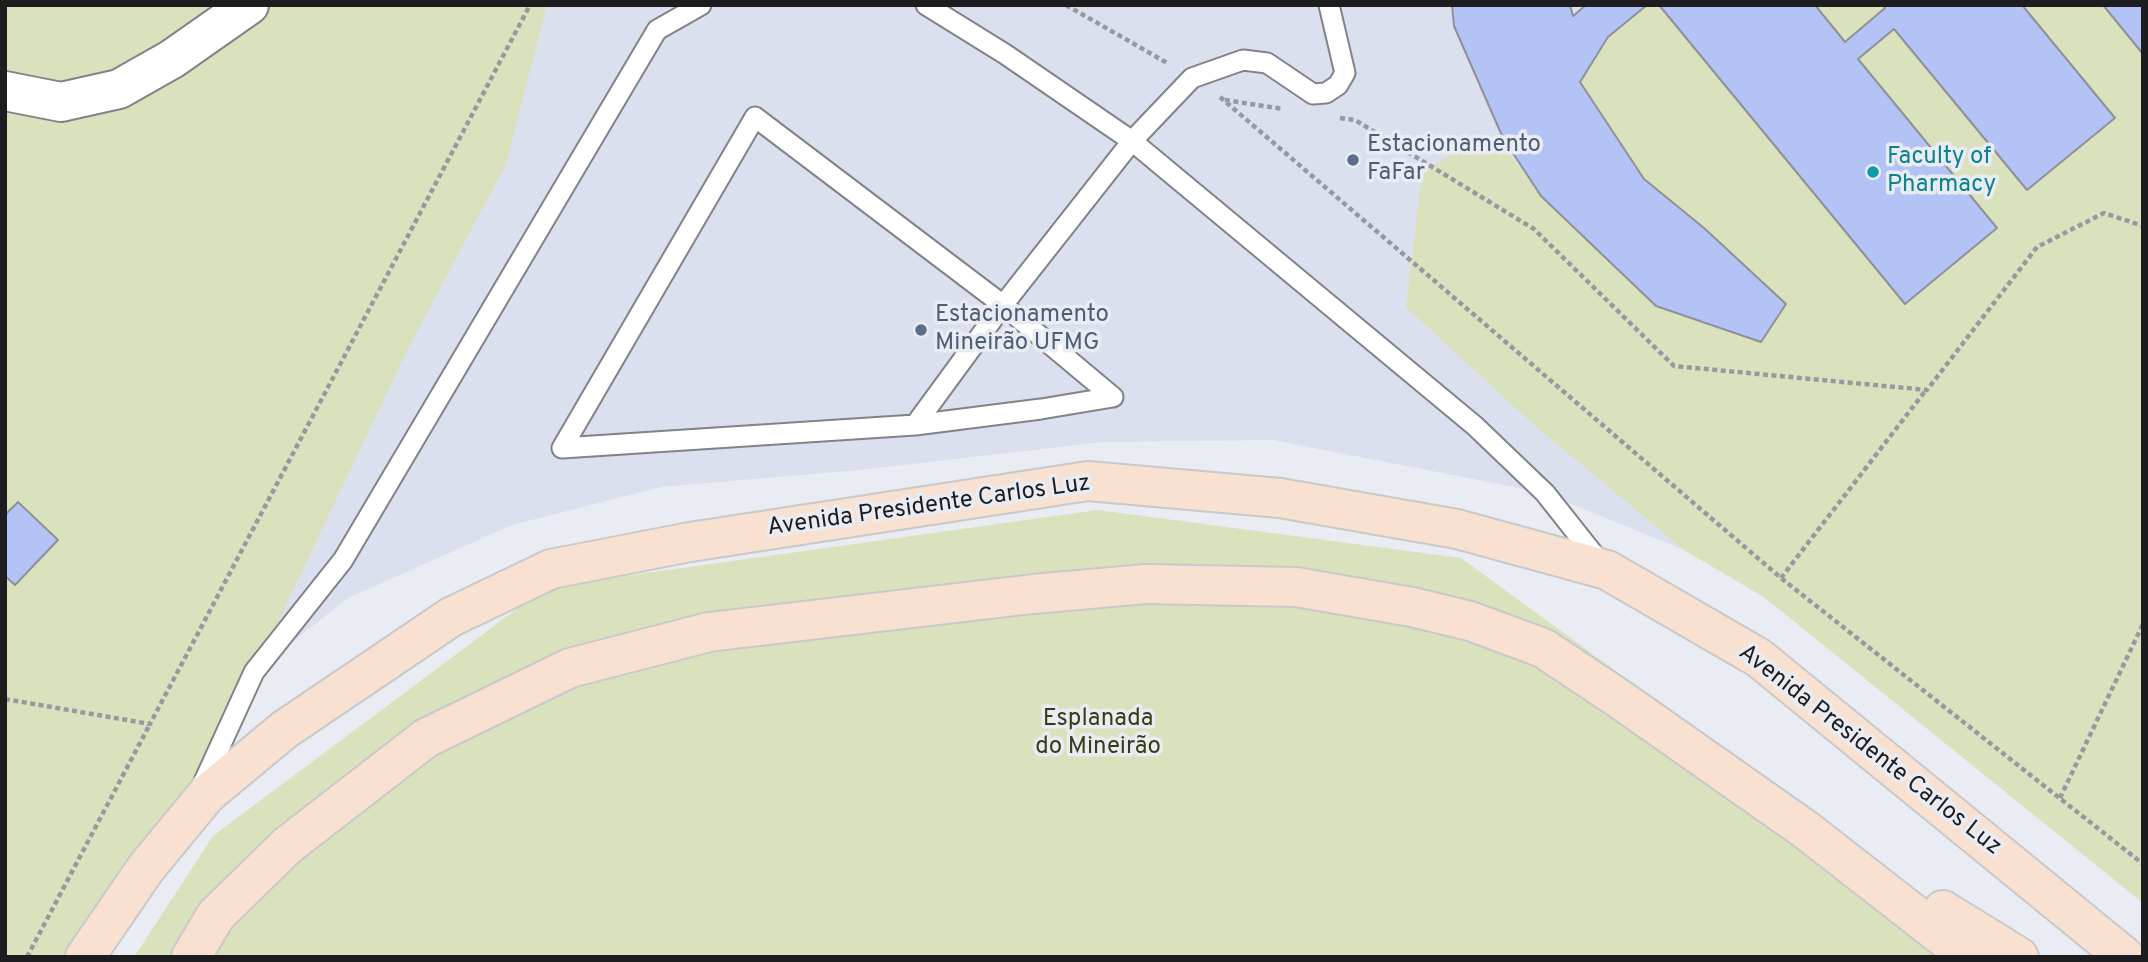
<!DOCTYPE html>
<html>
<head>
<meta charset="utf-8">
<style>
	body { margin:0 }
	#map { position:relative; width:2148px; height:962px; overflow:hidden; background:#e9ecf3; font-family:Overpass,sans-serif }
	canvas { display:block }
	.frame { position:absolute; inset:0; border:7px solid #1d1d20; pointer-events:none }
</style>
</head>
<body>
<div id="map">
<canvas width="2148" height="962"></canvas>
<div class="frame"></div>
</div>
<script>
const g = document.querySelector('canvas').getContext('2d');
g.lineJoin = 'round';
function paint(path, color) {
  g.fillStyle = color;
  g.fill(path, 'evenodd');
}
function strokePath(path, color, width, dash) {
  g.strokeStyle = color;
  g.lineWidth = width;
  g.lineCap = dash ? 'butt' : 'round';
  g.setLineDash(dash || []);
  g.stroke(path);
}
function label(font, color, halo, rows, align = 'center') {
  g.font = font + ' Overpass,sans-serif';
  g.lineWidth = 7;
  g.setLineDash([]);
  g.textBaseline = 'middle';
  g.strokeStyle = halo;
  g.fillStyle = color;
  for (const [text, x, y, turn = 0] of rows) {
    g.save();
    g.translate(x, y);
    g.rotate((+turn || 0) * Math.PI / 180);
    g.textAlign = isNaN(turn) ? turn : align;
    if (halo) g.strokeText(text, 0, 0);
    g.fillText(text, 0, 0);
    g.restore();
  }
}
const built = new Path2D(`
	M5,5H2143V903L1764,597L1684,550L1545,493L1273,440L1103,442L860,470L661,487L512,525L348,598L254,672L5,957Z`);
const green = new Path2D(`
	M5,5H547L506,164L407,351L254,672L146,868L85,957H5Z
	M1647,5H1659L1905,303L1997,228L1858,59L1894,29L2027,190L2115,118L2022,5H2103L2143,54V903L1764,597L1684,550L1532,423L1406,307L1422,173L1447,157L1500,142L1542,196L1761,341L1786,304L1704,228L1644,179L1580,82L1608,37Z
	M1815,5H1883L1885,8L1845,42Z
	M1098,510L1461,558L2008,957H134L213,836L546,587Z`);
const building = new Path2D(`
	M1452,5H1570L1573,16L1586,5H1647L1608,37L1580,82L1644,179L1704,228L1786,304L1761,342L1656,306L1541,196L1503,138L1454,26Z
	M1659,5H1815L1845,42L1885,8L1883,5H2022L2115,118L2027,190L1894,29L1858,59L1997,228L1905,304Z
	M2103,5H2143V54Z
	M18,502L58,540L15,585L5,576V515Z`);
const path = new Path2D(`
	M1066,5L1169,64
	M1220,97L1781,578L2143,864
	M1225,100L1283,109
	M1340,118L1355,120L1534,229L1674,366L1927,390L2037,247L2104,213L2143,226
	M1781,578L1926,390
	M5,699L150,724L530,5
	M2060,798L2143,624
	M27,957L150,724`);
const service = new Path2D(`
	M926,5L1005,54L1132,141L1475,426L1545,493L1602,565
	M915,425L1003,305L1132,141L1192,78L1243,60L1267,63L1313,94L1326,93L1338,85L1345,73L1329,5
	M562,448L755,117L1003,305L1113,397
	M562,448L915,425L1041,409L1113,397
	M201,788L254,672L343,560L657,30L701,5`);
const minor = new Path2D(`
	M5,91L61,102L119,89L172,59L249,5`);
const primary = new Path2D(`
	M1943,910L2019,957
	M85,957L146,868L207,794L284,730L451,617L551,569L690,542L1088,481L1280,498L1457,529L1607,570L1759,658L2125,957
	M191,957L216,915L288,845L426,738L570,668L709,632L1033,594L1146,584L1296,587L1412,607L1470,621L1543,648L1621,700L1806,830L1969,957`);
const markers = [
	[1353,160,7,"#5c6f8a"],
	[1873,172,7,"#0f9aa8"],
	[921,330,7,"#5c6f8a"]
];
const serviceNames = [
	["Estacionamento",1367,146],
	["FaFar",1367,174],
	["Estacionamento",935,316],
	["Mineirão UFMG",935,344]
];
const cultureNames = [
	["Faculty of",1887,158],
	["Pharmacy",1887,186]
];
const streetNames = [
	["Avenida Presidente Carlos Luz",929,507,-8],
	["Avenida Presidente Carlos Luz",1869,751,38]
];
const parkNames = [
	["Esplanada",1098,720],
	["do Mineirão",1098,748]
];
paint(built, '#dbe0ee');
paint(green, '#dae2bd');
paint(building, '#b4c3f6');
strokePath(building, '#8f9197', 2);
strokePath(service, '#818389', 23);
strokePath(minor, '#818389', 42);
strokePath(primary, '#c9c9c9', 42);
strokePath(path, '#98999f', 4.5, [5, 3.5]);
strokePath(service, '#fff', 19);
strokePath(minor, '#fff', 38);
strokePath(primary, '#f9e1d1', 38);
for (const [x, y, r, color] of markers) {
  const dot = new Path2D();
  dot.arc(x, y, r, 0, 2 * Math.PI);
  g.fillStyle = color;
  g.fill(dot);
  strokePath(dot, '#e9ecf3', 2.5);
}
label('24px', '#4e5e75', '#e9ecf3', serviceNames, 'left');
label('24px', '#0d838f', '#e9ecf3', cultureNames, 'left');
label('24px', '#1d1d20', '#e9ecf3', streetNames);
label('24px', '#373e15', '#e9ecf3', parkNames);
</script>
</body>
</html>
